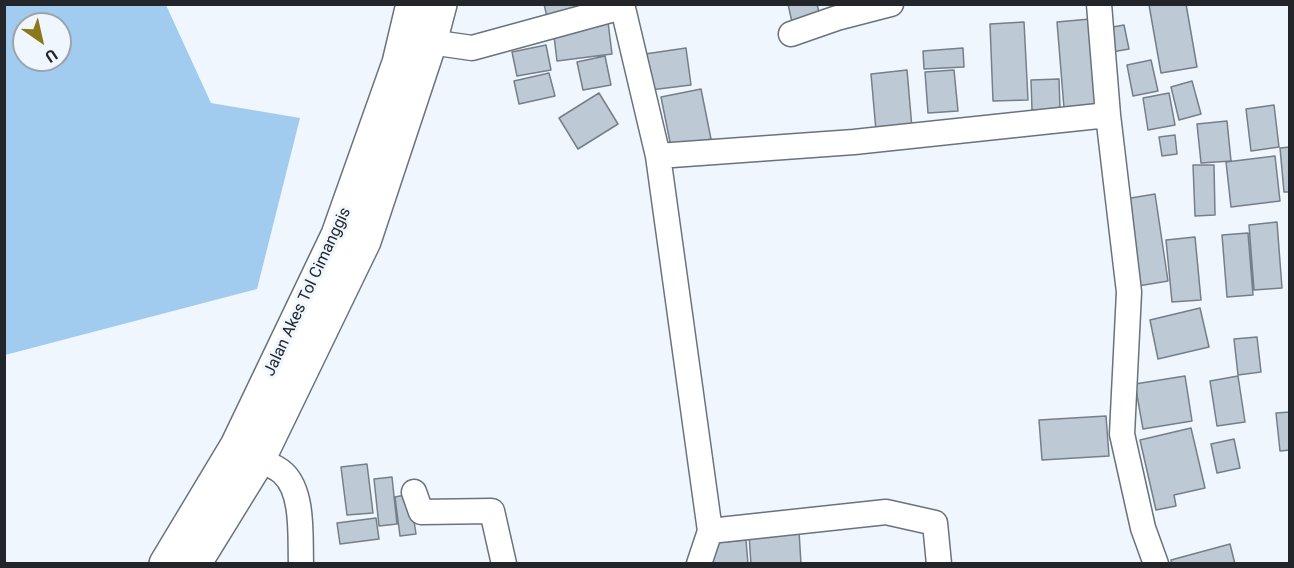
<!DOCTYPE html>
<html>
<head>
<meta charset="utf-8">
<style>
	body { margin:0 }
	#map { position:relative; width:1294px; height:568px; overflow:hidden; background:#eff6fd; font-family:Roboto,sans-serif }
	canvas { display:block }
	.frame { position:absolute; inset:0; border:6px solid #22262a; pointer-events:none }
	.north { position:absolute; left:12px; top:12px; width:60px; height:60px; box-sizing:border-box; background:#eff6fd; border:2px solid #9da3a9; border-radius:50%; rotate:146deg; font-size:16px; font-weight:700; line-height:24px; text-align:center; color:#22262a }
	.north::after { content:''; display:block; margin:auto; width:21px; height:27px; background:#8b781c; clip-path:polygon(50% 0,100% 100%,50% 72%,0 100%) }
</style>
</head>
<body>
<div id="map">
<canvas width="1294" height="568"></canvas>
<div class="frame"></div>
<div class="north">U</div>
</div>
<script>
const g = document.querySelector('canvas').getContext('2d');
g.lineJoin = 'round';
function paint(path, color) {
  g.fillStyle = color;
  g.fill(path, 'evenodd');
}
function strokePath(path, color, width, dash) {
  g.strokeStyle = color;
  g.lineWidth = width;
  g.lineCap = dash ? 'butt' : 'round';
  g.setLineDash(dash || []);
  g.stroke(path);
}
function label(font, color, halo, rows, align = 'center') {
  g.font = font + ' Roboto,sans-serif';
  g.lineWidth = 6;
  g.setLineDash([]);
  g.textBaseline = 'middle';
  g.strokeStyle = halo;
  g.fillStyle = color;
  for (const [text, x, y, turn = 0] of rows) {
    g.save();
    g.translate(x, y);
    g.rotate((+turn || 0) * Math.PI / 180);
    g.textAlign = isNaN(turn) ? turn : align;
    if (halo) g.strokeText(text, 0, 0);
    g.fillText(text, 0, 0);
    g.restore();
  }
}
const forest = new Path2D(`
	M5,4L166,5L211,103L300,118L257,289L5,355ZM24,24H60V60H24Z`);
const building = new Path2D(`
	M544,4H607L547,17Z
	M788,4H817L821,21L793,27Z
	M1186,4L1197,67L1161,73L1149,5Z
	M1090,19L1097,105L1064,108L1057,22Z
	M608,22L612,54L557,61L553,28Z
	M1024,22L1028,100L993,101L990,24Z
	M1124,25L1129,49L1112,52L1107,28Z
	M546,45L551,70L517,76L512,52Z
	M686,48L691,85L650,90L645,54Z
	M963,48L964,67L924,69L923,51Z
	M605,56L611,85L583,90L577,62Z
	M1151,60L1158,91L1133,96L1127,65Z
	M907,70L912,128L876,131L871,74Z
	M954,70L958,111L928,113L925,72Z
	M549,73L555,96L519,104L514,81Z
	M1059,79L1060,109L1032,110L1031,80Z
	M1192,81L1201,114L1179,120L1171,87Z
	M701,89L711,139L671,147L661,97Z
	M599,93L618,124L578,149L559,118Z
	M1169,93L1175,125L1148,130L1143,98Z
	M1274,105L1279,147L1251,151L1246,109Z
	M1227,121L1231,161L1201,163L1197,124Z
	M1175,135L1177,154L1162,156L1159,137Z
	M1290,147V192H1284L1280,148Z
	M1275,156L1280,201L1231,207L1226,162Z
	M1193,165H1214L1215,215L1195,216Z
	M1155,194L1168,281L1138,286L1125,199Z
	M1277,222L1282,288L1254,290L1249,225Z
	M1248,233L1253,295L1227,297L1222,235Z
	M1195,237L1201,300L1172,302L1166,240Z
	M1200,308L1209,347L1158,359L1150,320Z
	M1257,337L1261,372L1238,375L1234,339Z
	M1185,376L1192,421L1143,429L1135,384Z
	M1238,376L1245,422L1217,426L1210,381Z
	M1290,412V450L1280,451L1276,413Z
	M1106,416L1109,456L1042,460L1039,420Z
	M1191,428L1205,488L1174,495L1176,506L1156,510L1140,440Z
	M1234,439L1240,468L1217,473L1211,444Z
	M367,464L373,513L347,515L341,467Z
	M392,477L397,524L379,526L374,479Z
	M410,494L416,534L400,536L395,497Z
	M376,518L379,539L340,544L337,523Z
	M799,531L801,564H751L749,535Z
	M746,540L748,564H713L712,543Z
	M1230,544L1235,564H1172L1171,560Z`);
const minor = new Path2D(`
	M622,4L658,156L710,531L699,564
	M1099,4L1108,115L1129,292L1122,434L1143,528L1156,564
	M791,34L837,18L891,4
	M430,42L472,48L622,7
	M658,156L854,142L1108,115
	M258,460C266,463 277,467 283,473C304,492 300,537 301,564
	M414,492L421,512L492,511L504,564
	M710,531L886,512L935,523L939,564`);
const secondary = new Path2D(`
	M166,564L237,446L338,235L399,63L413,4
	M194,564L258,460L364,241L430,42L440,4`);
const streetNames = [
	["Jalan Akes Tol Cimanggis",308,292,-65]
];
paint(forest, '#a2cbf0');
paint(building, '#bdc9d4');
strokePath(building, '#757f89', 1.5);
strokePath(minor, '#69737d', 27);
strokePath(secondary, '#69737d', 36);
strokePath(minor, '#fff', 24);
strokePath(secondary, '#fff', 33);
label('16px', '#22262a', '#eff6fd', streetNames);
</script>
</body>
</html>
